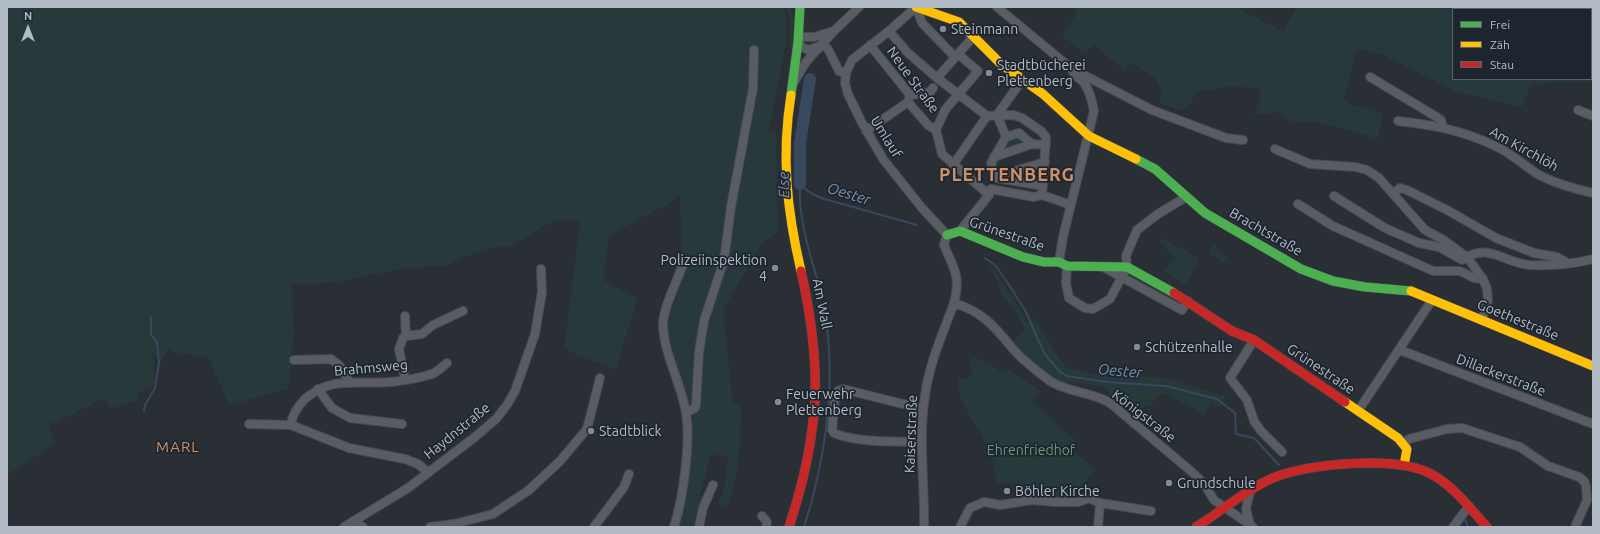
<!DOCTYPE html>
<html>
<head>
<meta charset="utf-8">
<style>
	body { margin:0 }
	#map { position:relative; width:1600px; height:534px; overflow:hidden; background:#292f35; font-family:Ubuntu,sans-serif }
	canvas { display:block }
	.frame { position:absolute; inset:0; border:8px solid #b3bbc6; pointer-events:none }
	.legend { position:absolute; left:1452px; top:8px; width:140px; height:72px; box-sizing:border-box; background:#1d252f; border:1px solid #59616b; margin:0; padding:5px 7px; list-style:none; font-size:12px; color:#b3bbc6 }
	.legend li { display:flex; align-items:center; gap:8px; height:20px }
	.legend b { width:20px; border:1px solid #59616b }
	.north { position:absolute; left:8px; top:8px; width:40px; height:40px; -webkit-text-stroke:3px #1d252f; paint-order:stroke; rotate:0deg; font-size:11px; font-weight:700; line-height:16px; text-align:center; color:#b3bbc6 }
	.north::after { content:''; display:block; margin:auto; width:14px; height:18px; background:#b3bbc6; clip-path:polygon(50% 0,100% 100%,50% 72%,0 100%) }
</style>
</head>
<body>
<div id="map">
<canvas width="1600" height="534"></canvas>
<div class="frame"></div>
<ul class="legend">
<li><b style="height:5px;background:#4caf50"></b>Frei</li>
<li><b style="height:5px;background:#ffc107"></b>Zäh</li>
<li><b style="height:5px;background:#c62828"></b>Stau</li>
</ul>
<div class="north">N</div>
</div>
<script>
const g = document.querySelector('canvas').getContext('2d');
g.lineJoin = 'round';
function paint(path, color) {
  g.fillStyle = color;
  g.fill(path, 'evenodd');
}
function strokePath(path, color, width, dash) {
  g.strokeStyle = color;
  g.lineWidth = width;
  g.lineCap = dash ? 'butt' : 'round';
  g.setLineDash(dash || []);
  g.stroke(path);
}
function label(font, color, halo, rows, align = 'center') {
  g.font = font + ' Ubuntu,sans-serif';
  g.lineWidth = 3.5;
  g.setLineDash([]);
  g.textBaseline = 'middle';
  g.strokeStyle = halo;
  g.fillStyle = color;
  for (const [text, x, y, turn = 0] of rows) {
    g.save();
    g.translate(x, y);
    g.rotate((+turn || 0) * Math.PI / 180);
    g.textAlign = isNaN(turn) ? turn : align;
    if (halo) g.strokeText(text, 0, 0);
    g.fillText(text, 0, 0);
    g.restore();
  }
}
const green = new Path2D(`
	M7,7H784L787,21V37L769,132H776L778,232L762,243L723,310L733,403L742,404C740,441 740,474 726,509L717,504L724,489L728,458L711,454L700,496L704,498L696,527H674L681,506L686,413L663,323L682,269L680,195L670,203L609,235L603,280L638,299L615,370L564,349L580,222L556,219L511,246L486,248L444,266L405,268L330,283L291,284L294,333L288,389L229,405L209,358L174,352L169,349L161,362L152,353L155,370L153,387L137,394L138,400L110,409L104,398L49,425L55,444L7,475Z
	M787,7H791L794,20L792,50L790,48V22Z
	M1072,7H1235L1283,31L1297,7H1593V81L1531,84L1522,107L1454,91L1381,54L1357,49L1344,98L1349,104L1383,114L1378,139L1316,121H1290L1280,112L1254,115L1260,98V89L1232,86L1197,92L1185,111L1159,103L1162,90L1154,77L1132,63L1124,71L1094,44L1085,53L1062,36L1078,11ZM1453,9H1591V79H1453Z
	M1019,133L1032,144L994,157L1006,137Z
	M1163,238L1200,259L1185,285L1163,271L1175,258L1159,241Z
	M1214,244L1227,258L1223,262L1208,253Z
	M987,262L992,266L1023,313L1027,323L1034,317L1062,363L1067,368L1118,378L1131,376L1163,378L1227,397L1219,408L1211,404L1204,414L1164,394L1158,396L1151,405L1132,411L1103,387L1069,381L1065,385L1058,381L1013,347L1014,340L1025,329L1013,308L1002,296L997,280Z
	M972,357L990,363L1001,372L1007,369L1041,391L1032,402L1077,442L1071,450L1096,469L1070,500H1017L1018,492L1012,482L995,484C1001,445 951,405 959,379H968L973,367L969,366Z`);
const stream = new Path2D(`
	M800,184L809,192L821,198L917,225
	M800,184C798,220 810,254 820,289
	M985,258L995,265L1007,282L1025,310L1044,353L1060,372L1067,376L1107,382L1166,386L1217,399L1235,413L1236,434L1254,438L1279,465
	M144,411L145,405L155,388L159,363L157,342L151,335V317
	M1465,519L1468,527
	M804,527C824,465 835,393 827,328`);
const river = new Path2D(`
	M800,184V143L810,79`);
const street = new Path2D(`
	M916,7L889,31L852,60L846,73L845,83L848,94L861,121L883,159L922,208L947,235L944,245C954,270 961,275 954,303C943,333 929,364 925,396C918,439 925,484 924,527
	M916,7L922,23L955,57
	M997,7L1072,69L1152,110L1226,138L1243,140
	M889,31L907,52L937,78L987,116L1013,115L1022,118L1041,131L1046,137L1042,195
	M800,37H814L834,31
	M799,45L808,50L820,46
	M823,45L828,49L839,71L846,73
	M870,45L910,95L908,102
	M958,54L974,36
	M1370,77L1435,116L1441,120L1443,127
	M937,78L958,54L978,71L945,110L936,130L942,154L989,195
	M793,84L806,62L834,31L859,7
	M910,95L930,92L933,88
	M908,102L928,125L936,130
	M1578,110L1593,116
	M997,115L1022,80
	M997,115L1006,137
	M1398,121C1433,125 1462,130 1495,146C1512,153 1525,167 1541,176C1557,184 1575,189 1593,193
	M866,131L908,102
	M1275,149L1310,164L1356,167L1367,170L1379,178L1425,230L1442,239L1467,257L1483,279L1487,289L1488,301L1482,320
	M994,157L1032,144
	M953,165L987,116
	M995,177L991,163L1006,137L1019,133L1032,144L1046,145
	M995,177L1045,162
	M997,178L1043,186
	M991,189L1034,197L1042,195L1071,205
	M1394,193L1400,188L1407,190L1447,210L1496,238L1534,253L1557,257L1566,262
	M1334,196L1385,228L1419,243L1439,247L1462,260C1488,242 1502,262 1529,265C1549,266 1573,264 1593,259
	M1298,204L1333,226L1433,271H1460L1474,278L1483,279
	M960,231L989,195L990,190
	M1059,262L1063,237L1094,111C1092,101 1090,91 1084,83C1079,77 1074,77 1072,69
	M1067,266L1066,283L1069,298L1085,308L1093,309L1110,299L1127,267L1126,256L1137,230L1158,214L1186,197
	M1105,268L1182,310L1188,301
	M954,303C983,312 994,326 1013,349C1022,360 1038,372 1050,381C1068,393 1091,391 1110,403L1192,472L1205,485L1214,500L1253,527
	M405,316L406,336
	M1254,340L1230,378L1247,400L1254,421L1261,431L1282,452
	M1400,350L1593,424
	M294,360L331,359L339,365L349,381
	M405,379L399,349L403,338L406,336L422,334L433,325L463,311
	M318,389L332,408L350,418L402,424
	M1358,411L1432,300
	M686,413L695,408L696,405L699,352L704,321L724,260L731,207L753,88L754,50
	M249,424L291,425L349,448L405,459L418,464L428,472
	M291,425C292,415 298,406 305,399C333,375 357,385 390,382C403,381 419,378 432,374C437,372 442,367 447,363
	M922,442C898,441 855,443 834,433L832,430L835,396L838,391L843,389L923,409
	M1404,443L1409,439L1447,429L1462,428L1520,447L1548,466L1579,477L1584,481L1586,486L1587,500L1575,527
	M1100,503L1151,511
	M762,516L767,522L766,527
	M353,521L363,527
	M1250,525L1246,509L1250,491
	M344,527L408,488L475,437L496,419L507,405L515,391L535,334L542,292L541,269
	M430,527L454,524L493,514L529,490L560,461L587,429L600,378
	M594,527L624,487L629,474
	M674,527C683,499 691,442 686,413C682,385 663,352 663,324C663,307 679,278 684,261
	M699,527L703,508L713,485
	M960,527L970,508L984,502L1000,505L1032,500L1056,502H1078L1089,498L1100,503L1098,527
	M1453,527L1469,506`);
const fast = new Path2D(`
	M791,95L798,42L800,7
	M1136,159L1155,169L1205,213L1301,269L1333,281L1365,287L1411,291
	M947,235L960,231L1023,257L1044,262H1059L1067,266L1127,267L1174,293`);
const slow = new Path2D(`
	M916,7L959,22L1001,64L1043,94L1089,136L1136,159
	M791,95C781,156 787,211 801,271
	M1411,291L1593,366
	M1345,402L1398,438L1407,449L1404,465`);
const jam = new Path2D(`
	M1174,293L1232,331L1254,340L1345,402
	M789,527C820,432 823,368 801,271
	M1196,527C1222,511 1245,490 1273,478C1308,463 1399,455 1433,475C1455,488 1470,508 1487,527`);
const markers = [
	[943,29,4,"#838a93"],
	[989,73,4,"#838a93"],
	[775,268,4,"#838a93"],
	[1137,347,4,"#838a93"],
	[778,402,4,"#838a93"],
	[591,431,4,"#838a93"],
	[1169,483,4,"#838a93"],
	[1007,491,4,"#838a93"]
];
const poiNames = [
	["Steinmann",951,29],
	["Stadtbücherei",997,65],
	["Plettenberg",997,81],
	["Polizeiinspektion",767,260,"right"],
	["4",767,276,"right"],
	["Schützenhalle",1145,347],
	["Feuerwehr",786,394],
	["Plettenberg",786,410],
	["Stadtblick",599,431],
	["Grundschule",1177,483],
	["Böhler Kirche",1015,491]
];
const streetNames = [
	["Neue Straße",913,80,54],
	["Umlauf",886,137,58],
	["Am Kirchlöh",1524,149,29],
	["Brachtstraße",1266,232,30],
	["Grünestraße",1007,234,19],
	["Am Wall",822,304,79],
	["Goethestraße",1518,320,22],
	["Brahmsweg",371,368,-5],
	["Grünestraße",1321,369,34],
	["Dillackerstraße",1501,375,21],
	["Königstraße",1144,416,38],
	["Haydnstraße",457,431,-39],
	["Kaiserstraße",911,434,-88]
];
const parkNames = [
	["Ehrenfriedhof",1031,450]
];
const waterNames = [
	["Else",784,185,-91],
	["Oester",849,194,17],
	["Oester",1120,371,5]
];
const neighbourhoodNames = [
	["MARL",178,447]
];
const districtNames = [
	["PLETTENBERG",1007,175]
];
paint(green, '#27393b');
strokePath(stream, '#38495e', 2);
strokePath(river, '#38495e', 12);
strokePath(street, '#474b50', 10);
strokePath(fast, '#474b50', 10);
strokePath(slow, '#474b50', 10);
strokePath(jam, '#474b50', 10);
strokePath(street, '#595d63', 8);
strokePath(fast, '#4caf50', 9);
strokePath(slow, '#ffc107', 9);
strokePath(jam, '#c62828', 9);
for (const [x, y, r, color] of markers) {
  const dot = new Path2D();
  dot.arc(x, y, r, 0, 2 * Math.PI);
  g.fillStyle = color;
  g.fill(dot);
  strokePath(dot, '#1d252f', 1.5);
}
label('14px', '#b3bbc6', '#1d252f', poiNames, 'left');
label('14px', '#b3bbc6', '#1d252f', streetNames);
label('14px', '#6c9575', '#1d252f', parkNames);
label('italic 15px', '#7c92ac', '#1d252f', waterNames);
g.letterSpacing = '1px';
label('15px', '#cd9167', '#1d252f', neighbourhoodNames);
g.letterSpacing = '0px';
g.letterSpacing = '1px';
label('bold 18px', '#cd9167', '#1d252f', districtNames);
g.letterSpacing = '0px';
</script>
</body>
</html>
